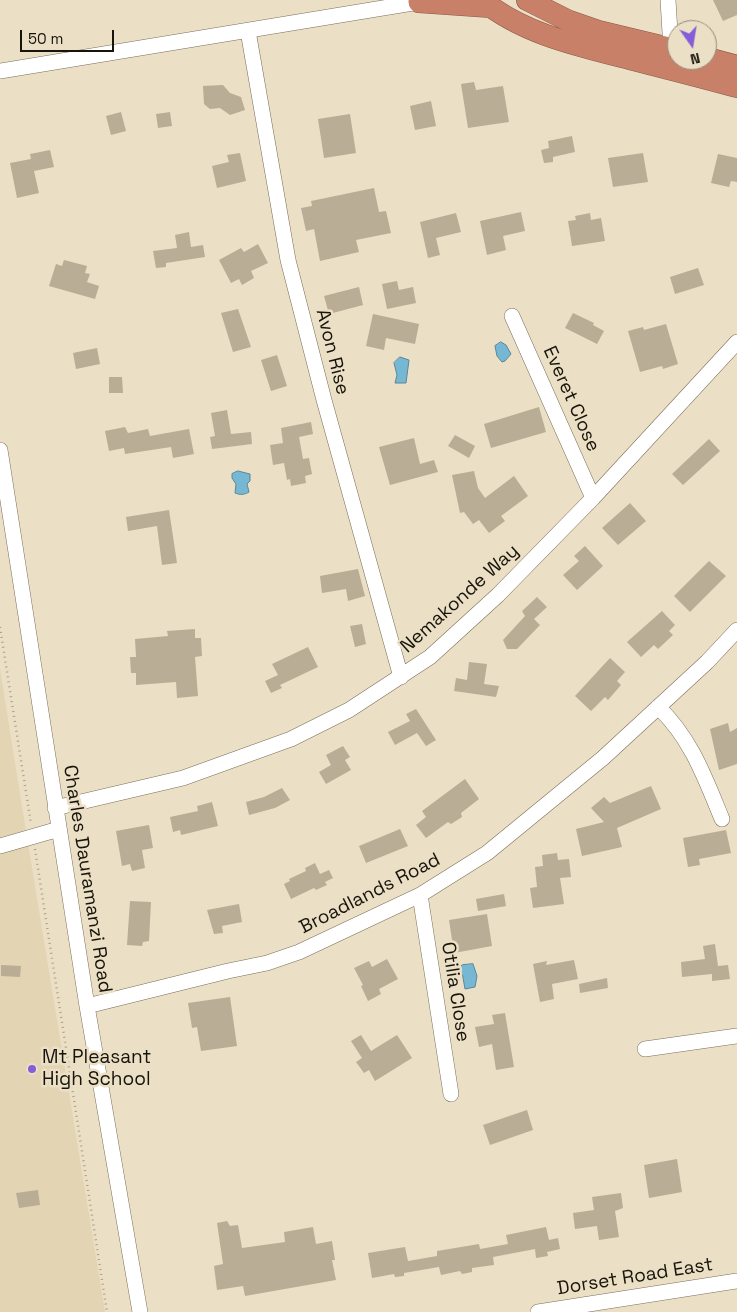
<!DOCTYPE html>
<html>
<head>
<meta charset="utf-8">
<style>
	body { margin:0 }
	#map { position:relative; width:737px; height:1312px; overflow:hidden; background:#ebdfc5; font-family:"Space Grotesk",sans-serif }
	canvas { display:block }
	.north { position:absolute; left:667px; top:20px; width:50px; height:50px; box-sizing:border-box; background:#ebdfc5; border:1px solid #978e7b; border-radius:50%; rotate:167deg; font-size:14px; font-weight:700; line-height:20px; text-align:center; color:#18140b }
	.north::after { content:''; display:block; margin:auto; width:18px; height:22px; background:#855dd8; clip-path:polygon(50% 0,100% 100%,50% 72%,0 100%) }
	.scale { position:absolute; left:20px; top:30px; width:94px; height:22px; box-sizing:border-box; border:2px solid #18140b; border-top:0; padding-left:6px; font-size:15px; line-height:18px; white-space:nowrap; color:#18140b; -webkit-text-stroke:4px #ebdfc5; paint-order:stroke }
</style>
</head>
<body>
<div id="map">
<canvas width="737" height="1312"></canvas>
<div class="north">N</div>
<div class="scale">50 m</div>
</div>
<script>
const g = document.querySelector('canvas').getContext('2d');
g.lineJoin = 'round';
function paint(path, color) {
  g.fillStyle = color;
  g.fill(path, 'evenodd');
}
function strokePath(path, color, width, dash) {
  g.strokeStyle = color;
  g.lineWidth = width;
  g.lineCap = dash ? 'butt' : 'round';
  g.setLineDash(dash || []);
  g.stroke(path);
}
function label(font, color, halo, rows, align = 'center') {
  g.font = font + ' "Space Grotesk",sans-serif';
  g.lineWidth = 5;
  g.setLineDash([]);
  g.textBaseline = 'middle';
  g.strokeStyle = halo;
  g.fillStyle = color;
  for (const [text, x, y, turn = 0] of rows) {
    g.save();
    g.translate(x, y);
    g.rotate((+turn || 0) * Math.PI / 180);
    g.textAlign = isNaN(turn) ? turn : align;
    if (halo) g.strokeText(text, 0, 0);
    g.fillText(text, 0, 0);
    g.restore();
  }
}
const built = new Path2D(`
	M0,669L24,819L105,1312H0Z`);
const water = new Path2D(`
	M501,342L506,345L511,354L505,361L502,362L497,356L495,346Z
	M400,357L409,360L406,383H395L397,375L394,363Z
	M238,471L250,474V481L247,484L249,492C244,495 240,495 235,493L236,484L232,478V474Z
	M473,964L477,976L475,987L465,989L462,972L458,969L462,965Z`);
const building = new Path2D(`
	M713,0H737V15L723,21Z
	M474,82L476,90L503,86L509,122L468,128L461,84Z
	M223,85L230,93L241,97L245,110L230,115L220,108L210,109L204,104L203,86Z
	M431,101L436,126L415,130L410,106Z
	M121,112L126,131L111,135L106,116Z
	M170,112L172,126L158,128L156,114Z
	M350,114L356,153L324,158L318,119Z
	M572,136L575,152L553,157V162L544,163L541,150L549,148L548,141Z
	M50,150L54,167L34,171L39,193L17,198L10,163L31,159L30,154Z
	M240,153L246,181L217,188L212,166L229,162L227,155Z
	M643,153L648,182L613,187L608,158Z
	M718,154L737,158V182L731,181L729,187L711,183Z
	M374,188L379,212L386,211L391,233L356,240L359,252L320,261L314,229L306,231L301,208L312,206L311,201Z
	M521,212L525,231L503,236L506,250L487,255L480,221Z
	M456,213L461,232L436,238L440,255L428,258L420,222Z
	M590,213L591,220L601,218L605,241L572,246L568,221L576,220L575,216Z
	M189,232L191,247L203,245L205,257L166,263V267L156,268L153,251L177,248L175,235Z
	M258,244L268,263L251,271L254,278L242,285L239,279L231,283L219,260L241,248L244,252Z
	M64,260L87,266L85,273L90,274L87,282L99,286L95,299L49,286L56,264L62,266Z
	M698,268L704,285L675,294L670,277Z
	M397,281L399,290L413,287L416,303L387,309L382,284Z
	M359,287L363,305L329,314L324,296Z
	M238,309L251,347L233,352L221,313Z
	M573,313L594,323L593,325L604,331L597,344L565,328Z
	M373,314L419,324L415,344L386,338L384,350L366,346Z
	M666,324L678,364L663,369L662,366L640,372L628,331L643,327L644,330Z
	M97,348L100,364L76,369L73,353Z
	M277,355L287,386L271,391L261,360Z
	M109,377H122L123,393H109Z
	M539,407L546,432L491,448L484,424Z
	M227,410L231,434L251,432L252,444L212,449L210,437L215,436L211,413Z
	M311,422L313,434L299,437L303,459L309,458L312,474L305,476L306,483L291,486L290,479L287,480L284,463L273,465L270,445L283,443L281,428Z
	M125,427L128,433L148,429L150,436L189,429L194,454L173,458L171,447L125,454L124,448L109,451L105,431Z
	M455,435L475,446L469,458L448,446Z
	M414,438L420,464L434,460L438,472L390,485L379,447Z
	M709,439L720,451L683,485L672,474Z
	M474,471L478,488L485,498L514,476L528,496L501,516L505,521L489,533L479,520L473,524L464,512L460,513L452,475Z
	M630,503L646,521L618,545L602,528Z
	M169,510L177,563L162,565L157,526L128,531L126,517Z
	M585,546L603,566L577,590L563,575L579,561L574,556Z
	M709,561L726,576L690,612L674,596Z
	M358,569L365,596L348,601L346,589L322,593L320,576Z
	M537,597L547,607L534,619L540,625L517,649H507L503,640L525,616L522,611Z
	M662,611L675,625L669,631L673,635L658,649L654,645L641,657L627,642Z
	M362,624L366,644L355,647L350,626Z
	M195,629V638H201L202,656L195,657L198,696L177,698L176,682L136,685V673H131L130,657H136L135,639L168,636L167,631Z
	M308,647L318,667L280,685L282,688L271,693L265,681L278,675L272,664Z
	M610,658L625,672L617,681L621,685L608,700L605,697L591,711L575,696Z
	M469,662L487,664L484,684L499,686L496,697L454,691L456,678L467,680Z
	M416,709L436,740L426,746L417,733L395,745L388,732L410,721L406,714Z
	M728,723L730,732L737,728V764L719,770L710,729Z
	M343,746L350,757L345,760L351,770L326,784L319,772L331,765L326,755Z
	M465,779L479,799L461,813L462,817L451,824L448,822L426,838L416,825L426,817L422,811Z
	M651,786L661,809L617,828L622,847L582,856L576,829L604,822L591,808L604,797L610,803Z
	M282,788L290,800L275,808L249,815L246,802L264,797Z
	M212,802L218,826L181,835L180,830L173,832L170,817L198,811L197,806Z
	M149,825L153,848L142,850L145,868L132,871L130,864L122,866L116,831Z
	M400,829L408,846L366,863L359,846Z
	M726,830L731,853L699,859L700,865L688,867L683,838Z
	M557,853L558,860L569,859L571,877L560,878L564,904L533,908L530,888L537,887L535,867L543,866L542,855Z
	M315,863L320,874L329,870L333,878L325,882L327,885L316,890L314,888L291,899L284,884L290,881L289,879L306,871L305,868Z
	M504,894L506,906L478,911L476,899Z
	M130,901L151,902L149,941L143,942L142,946L127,945Z
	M239,904L242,922L222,926L223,933L214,934L207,910Z
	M487,914L492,946L454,953L449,920Z
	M715,944L718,966L728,965L730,979L712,981V974L682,977L681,962L705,959L703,946Z
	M387,959L398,979L379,989L381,994L368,1001L361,986L363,985L354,968L369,961L372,967Z
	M574,960L578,979L552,984L554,999L540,1002L533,964L547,961L546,965Z
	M1,965L21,966L20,977L1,976Z
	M607,978L608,988L580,993L579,984Z
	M230,997L237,1046L201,1051L197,1027L192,1028L188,1003Z
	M505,1013L514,1067L496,1070L492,1044L479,1047L475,1027L494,1024L492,1015Z
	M361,1035L371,1051L397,1035L412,1058L375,1081L369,1070L364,1073L356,1062L362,1058L351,1041Z
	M527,1110L533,1130L490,1145L483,1125Z
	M677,1159L682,1192L649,1198L644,1165Z
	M38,1190L40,1205L19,1208L16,1193Z
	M621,1193L623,1208L615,1211L619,1237L599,1240L597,1226L575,1229L573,1213L594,1210L592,1197Z
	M227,1221L230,1226L238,1225L242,1248L285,1242L284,1232L313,1227L316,1244L332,1241L335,1260H332L336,1280L245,1296L243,1286L217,1290L214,1266L223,1264L217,1223Z
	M546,1227L549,1240L558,1238L560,1249L547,1252L548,1256L536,1258L535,1249L493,1257L494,1265L472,1268V1272L462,1274L460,1271L441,1275L439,1267L404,1273V1276L395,1277L394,1274L372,1278L368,1253L405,1247L408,1261L437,1256V1251L479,1244L480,1249L508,1244L506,1235Z`);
const path = new Path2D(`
	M0,627L31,824
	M35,849L107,1312`);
const minor = new Path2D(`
	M668,0L671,49
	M248,31L288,260L324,400L401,677
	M0,71L419,2L422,0
	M512,316L593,498
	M0,450L87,1006L140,1312
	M658,707C691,738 705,778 722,819
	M55,808L183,778L291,739L349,710L430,657L498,595L593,498L737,342
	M0,846L59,829
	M420,895L451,1094
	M87,1006L228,971L267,963L299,952L420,895L487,853L603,758L707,662L737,630
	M645,1049L737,1036
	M538,1312L737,1281`);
const highway = new Path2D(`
	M482,0C523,34 579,46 630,59C665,68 701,77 737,87
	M527,0L569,21L598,31L677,50
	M419,2L491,7
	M707,58L737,66`);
const markers = [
	[32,1069,5,"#855dd8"]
];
const streetNames = [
	["Avon Rise",332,352,76],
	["Everet Close",571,399,66],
	["Nemakonde Way",460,599,-42],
	["Charles Dauramanzi Road",87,879,81],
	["Broadlands Road",370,894,-27],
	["Otilia Close",455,992,81],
	["Dorset Road East",635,1277,-9]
];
const poiNames = [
	["Mt Pleasant",42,1058],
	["High School",42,1080]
];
paint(built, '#e3d4b3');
paint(water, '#76b8d3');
strokePath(water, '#5a8797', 1);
paint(building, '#b9ad95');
strokePath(minor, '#796f58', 16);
strokePath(highway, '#8a5a48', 22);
strokePath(path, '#aba18c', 2.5, [1, 4]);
strokePath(minor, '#fff', 15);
strokePath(highway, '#c88069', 21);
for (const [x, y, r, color] of markers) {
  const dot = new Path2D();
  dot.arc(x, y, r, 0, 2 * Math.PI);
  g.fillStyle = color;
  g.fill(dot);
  strokePath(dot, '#ebdfc5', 2);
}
label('19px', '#18140b', '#ebdfc5', streetNames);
label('19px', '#18140b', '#ebdfc5', poiNames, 'left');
</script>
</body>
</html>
